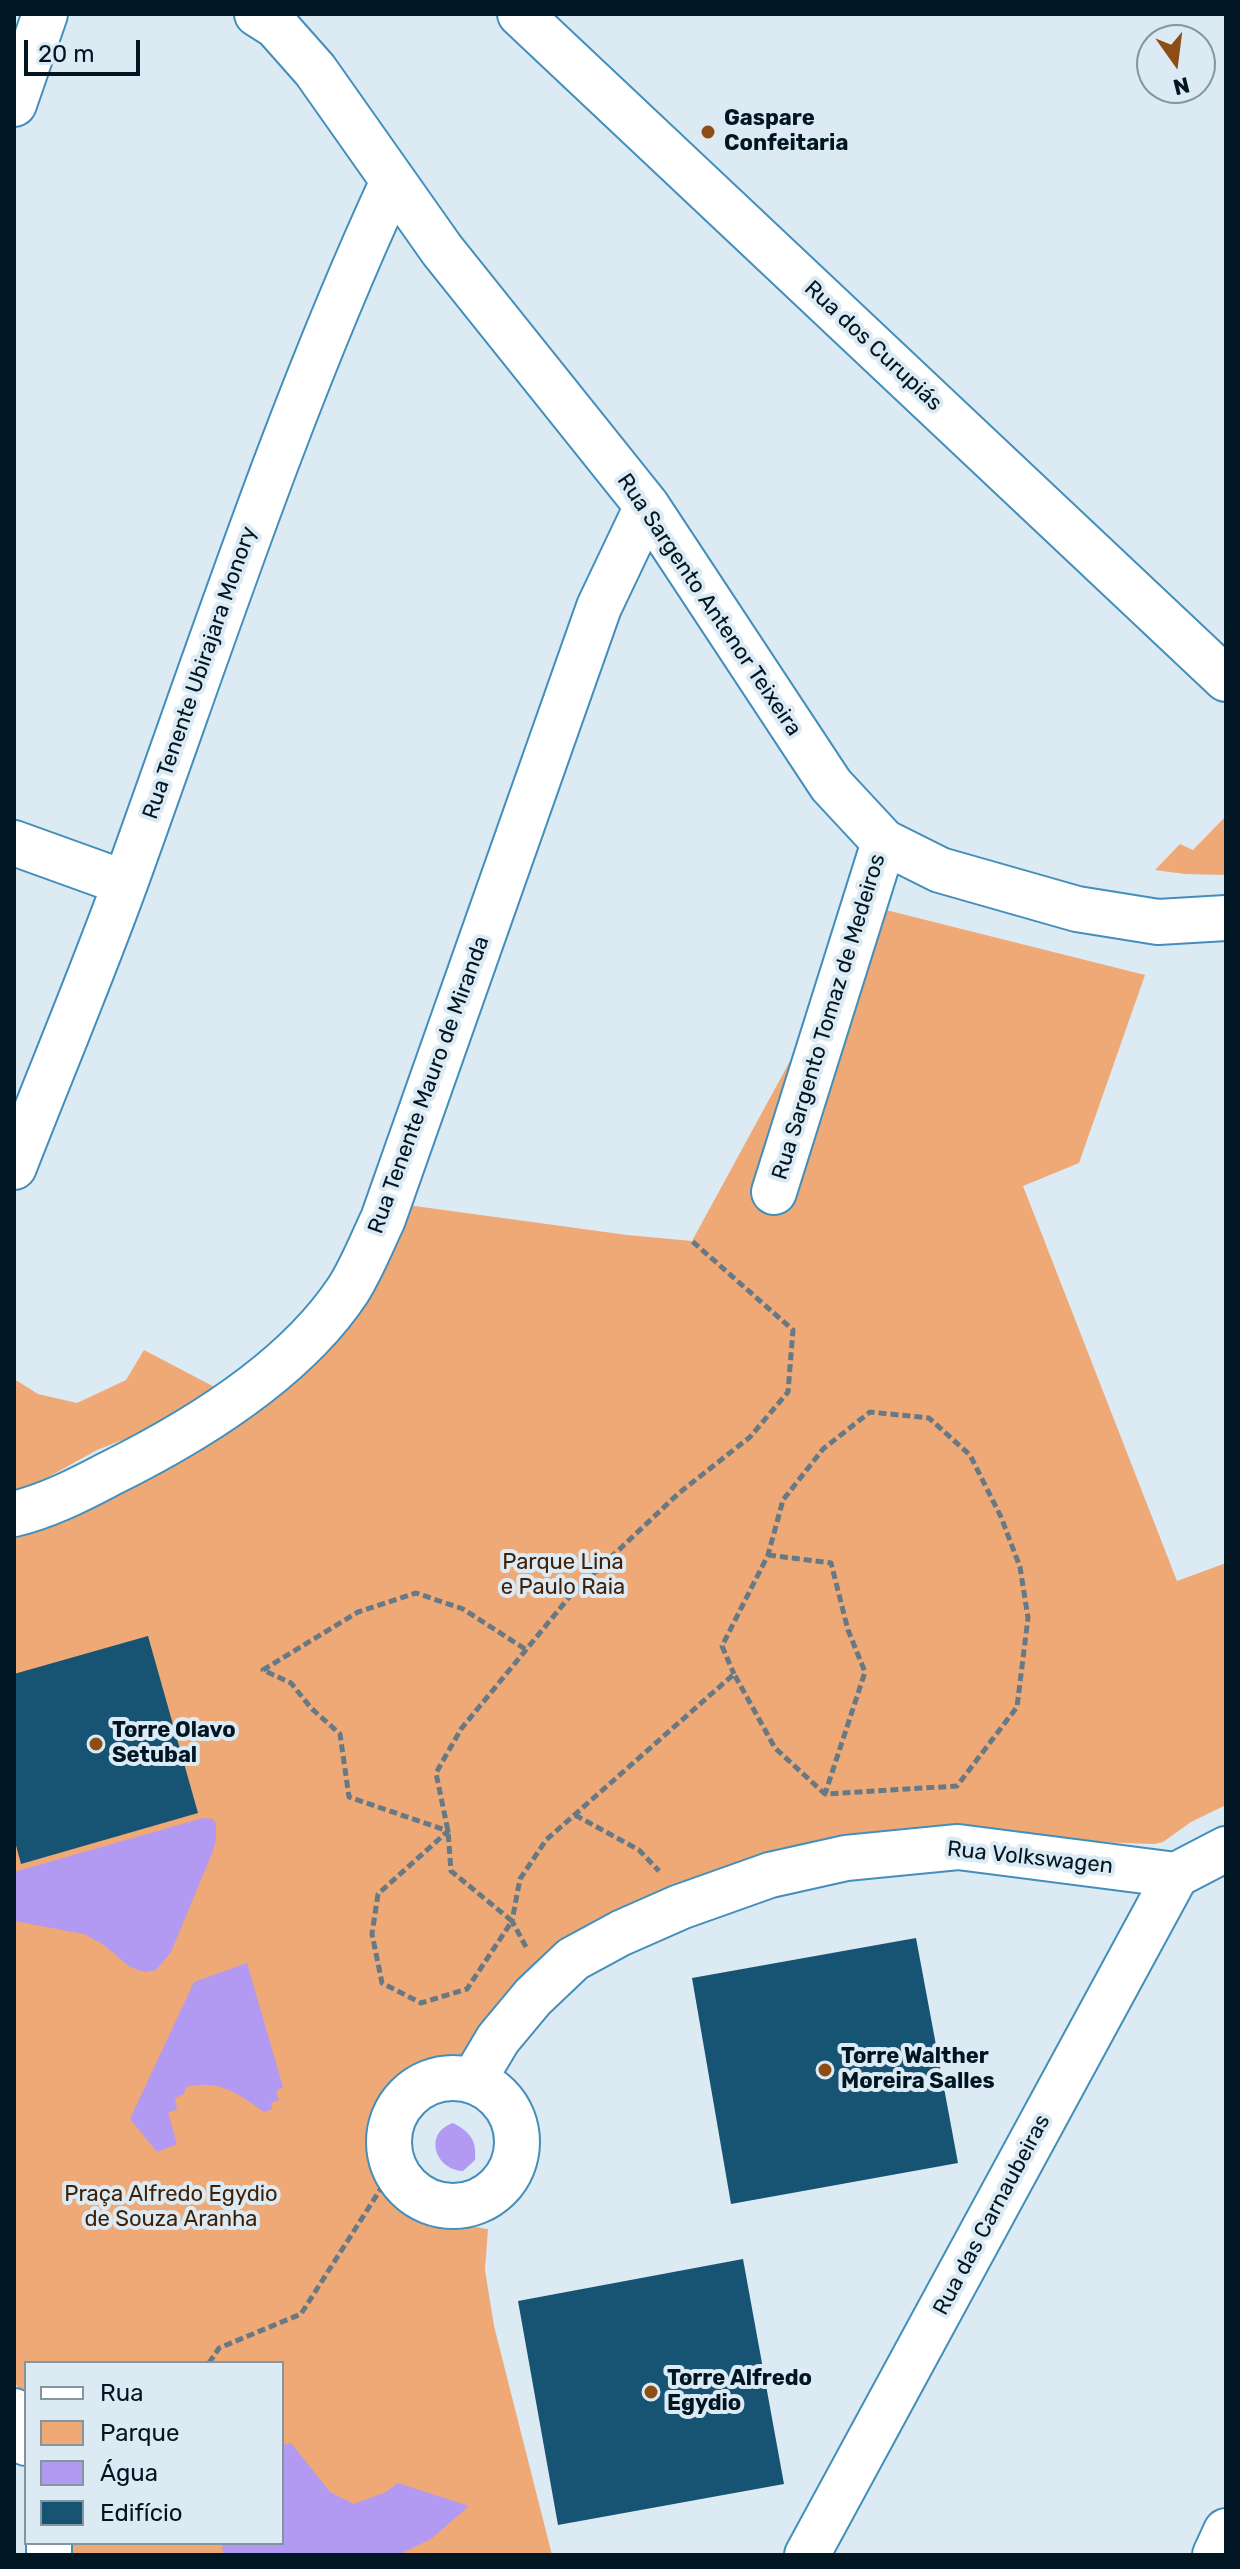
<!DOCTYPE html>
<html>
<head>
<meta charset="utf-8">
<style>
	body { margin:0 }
	#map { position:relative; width:1240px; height:2569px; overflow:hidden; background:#dceaf4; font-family:Rubik,sans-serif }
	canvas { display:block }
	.frame { position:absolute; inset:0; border:16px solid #011623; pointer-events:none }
	.legend { position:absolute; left:24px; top:2361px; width:260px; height:184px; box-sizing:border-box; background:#dceaf4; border:2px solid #8495a0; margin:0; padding:10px 14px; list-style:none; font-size:24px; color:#011623 }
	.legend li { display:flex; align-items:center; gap:16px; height:40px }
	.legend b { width:40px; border:2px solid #8495a0 }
	.north { position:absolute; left:1136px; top:24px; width:80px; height:80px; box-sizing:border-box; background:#dceaf4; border:2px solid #8495a0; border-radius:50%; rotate:166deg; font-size:22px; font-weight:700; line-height:32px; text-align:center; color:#011623 }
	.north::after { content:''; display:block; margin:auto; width:28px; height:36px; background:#8d4e16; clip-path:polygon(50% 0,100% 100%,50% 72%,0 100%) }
	.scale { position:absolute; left:24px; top:40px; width:116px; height:36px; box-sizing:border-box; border:4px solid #011623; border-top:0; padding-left:10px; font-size:24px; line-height:28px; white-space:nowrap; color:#011623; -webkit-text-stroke:6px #dceaf4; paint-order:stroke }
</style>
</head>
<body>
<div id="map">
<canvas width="1240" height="2569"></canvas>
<div class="frame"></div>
<ul class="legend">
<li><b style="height:10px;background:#fff"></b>Rua</li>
<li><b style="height:22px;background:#eea976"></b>Parque</li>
<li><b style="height:22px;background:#b299f1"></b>Água</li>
<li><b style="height:22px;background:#175474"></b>Edifício</li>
</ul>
<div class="north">N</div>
<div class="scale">20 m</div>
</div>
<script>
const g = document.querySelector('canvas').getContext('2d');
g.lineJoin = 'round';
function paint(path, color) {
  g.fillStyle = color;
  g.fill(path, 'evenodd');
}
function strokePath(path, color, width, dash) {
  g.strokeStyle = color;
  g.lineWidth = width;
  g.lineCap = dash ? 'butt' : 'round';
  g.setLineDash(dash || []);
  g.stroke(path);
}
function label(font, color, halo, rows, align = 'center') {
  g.font = font + ' Rubik,sans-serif';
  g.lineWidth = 8;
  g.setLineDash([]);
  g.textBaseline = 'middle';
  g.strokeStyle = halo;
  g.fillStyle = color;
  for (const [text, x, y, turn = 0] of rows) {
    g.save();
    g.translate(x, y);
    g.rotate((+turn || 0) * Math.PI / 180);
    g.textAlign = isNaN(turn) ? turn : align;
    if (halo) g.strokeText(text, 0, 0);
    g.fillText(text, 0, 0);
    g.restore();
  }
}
const green = new Path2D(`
	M1226,816V875L1185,874L1155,870L1180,844L1193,850Z
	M874,907L1145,975L1079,1163L1023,1186L1177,1581L1226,1563V1805L1191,1822L1163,1842L1154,1844L1037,1840L675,1902L470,2070C448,2070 423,2071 406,2087C377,2114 374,2173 408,2197C421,2207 435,2207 448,2213C466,2221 465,2226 488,2229L485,2270L494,2326L552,2555H57L55,2543H282V2363H26V2410L14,2379V1528L272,1388L400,1204L627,1235L692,1241Z
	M144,1350L222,1391L174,1420L97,1450L14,1496V1379L38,1394L77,1403L126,1380Z`);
const water = new Path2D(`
	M203,1818L213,1819L216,1824V1839L213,1851L171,1952L156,1970L145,1972L130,1967L104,1945L84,1934L14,1921V1872Z
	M247,1963L283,2087L276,2091L279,2100L271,2103L272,2109L264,2112C238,2093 218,2079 186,2087L184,2094L175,2098L177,2109L168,2113L177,2144L157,2152L130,2119L194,1982Z
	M453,2123C470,2132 477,2140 475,2160L463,2171C435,2170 423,2133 453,2123Z
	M291,2443L330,2492L354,2504L386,2492L398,2483L469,2506L431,2539L398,2555H223L222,2543H282V2445Z`);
const building = new Path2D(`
	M148,1636L198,1813L21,1864L14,1838V1674Z
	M916,1938L958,2163L731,2204L692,1978Z
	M743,2259L784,2484L558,2525L518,2301Z`);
const path = new Path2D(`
	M768,1555L831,1563L848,1630L865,1672L825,1794
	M525,1649L463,1609L416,1593L358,1612L263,1670L291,1683L311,1708L340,1734L349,1797L448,1831L378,1894L372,1934L382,1983L421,2003L467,1989L512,1921L451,1871L448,1831L436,1773L461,1729L571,1595L679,1493L750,1437L788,1392L793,1330L692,1241
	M575,1815L639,1850L659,1871
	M526,1947L512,1921L520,1879L546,1840L734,1674L775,1748L825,1794L957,1786L1017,1707L1028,1618L1020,1567L1001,1517L970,1455L929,1418L870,1412L823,1449L783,1500L768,1555L722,1646L734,1674
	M209,2363L219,2348L301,2314L394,2168`);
const minor = new Path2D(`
	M257,14L276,26L315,70L442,250L647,506L831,785L884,842L940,870L1077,909L1158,922L1226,918
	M520,14L1226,679
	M14,843L125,883
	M14,1167C51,1072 91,977 126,881C211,646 288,408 393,181
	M774,1192L884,842
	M14,1514C47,1506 79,1490 109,1474C194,1432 295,1370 348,1290C362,1268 372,1242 383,1219L599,607L647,506
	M389 2142a64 64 0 1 1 128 0a64 64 0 1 1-128 0Z
	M473,2081L498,2039L533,1997L573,1959L621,1933L680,1907L770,1875L846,1858L958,1847L1176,1875L1226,1849
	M14,2411L26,2443
	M49,2555V2543
	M807,2555L1176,1875
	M1215,2555L1226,2531`);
const major = new Path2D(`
	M14,104L45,14`);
const markers = [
	[708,132,8,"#8d4e16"],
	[96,1744,8,"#8d4e16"],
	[825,2070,8,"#8d4e16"],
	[651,2392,8,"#8d4e16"]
];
const poiNames = [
	["Gaspare",724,119],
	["Confeitaria",724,144],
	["Torre Olavo",112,1731],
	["Setubal",112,1756],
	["Torre Walther",841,2057],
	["Moreira Salles",841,2082],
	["Torre Alfredo",667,2379],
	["Egydio",667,2404]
];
const streetNames = [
	["Rua dos Curupiás",873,346,43],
	["Rua Sargento Antenor Teixeira",709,605,56],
	["Rua Tenente Ubirajara Monory",200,673,-71],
	["Rua Sargento Tomaz de Medeiros",829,1017,-73],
	["Rua Tenente Mauro de Miranda",429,1085,-70],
	["Rua Volkswagen",1030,1858,6],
	["Rua das Carnaubeiras",992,2215,-62]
];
const parkNames = [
	["Parque Lina",563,1563],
	["e Paulo Raia",563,1588],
	["Praça Alfredo Egydio",171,2195],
	["de Souza Aranha",171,2220]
];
paint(green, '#eea976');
paint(water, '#b299f1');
paint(building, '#175474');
strokePath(minor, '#438fbb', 48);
strokePath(major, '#438fbb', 48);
strokePath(path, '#677985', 5, [8, 4]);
strokePath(minor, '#fff', 44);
strokePath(major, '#fff', 44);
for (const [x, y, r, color] of markers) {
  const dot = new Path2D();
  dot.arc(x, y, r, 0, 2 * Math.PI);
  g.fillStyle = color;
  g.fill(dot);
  strokePath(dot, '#dceaf4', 3);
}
label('bold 22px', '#011623', '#dceaf4', poiNames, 'left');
label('22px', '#011623', '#dceaf4', streetNames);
label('22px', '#412106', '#dceaf4', parkNames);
</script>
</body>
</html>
